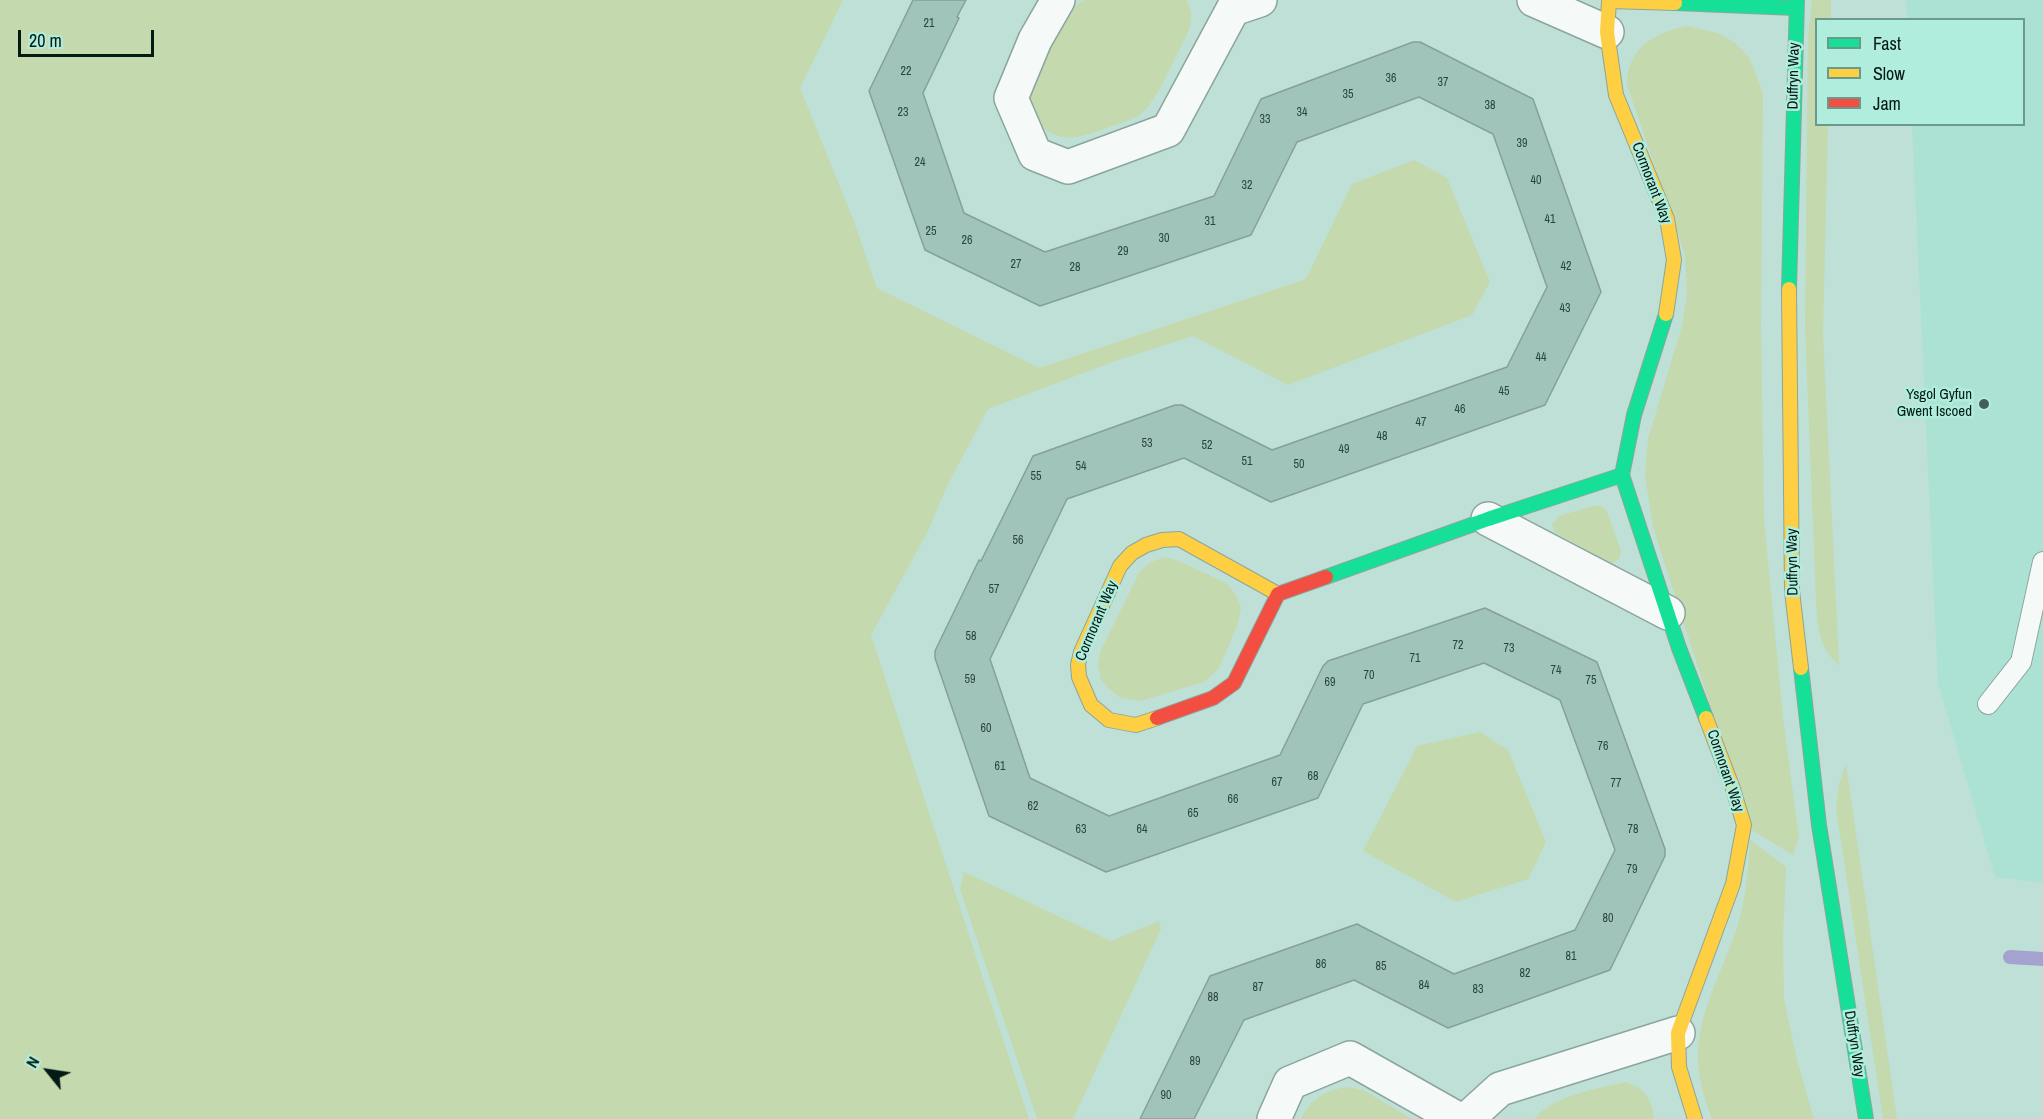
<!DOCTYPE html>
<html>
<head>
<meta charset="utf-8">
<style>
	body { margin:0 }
	#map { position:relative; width:2043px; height:1119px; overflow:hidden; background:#bee0d6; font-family:"Archivo Narrow",sans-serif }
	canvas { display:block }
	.legend { position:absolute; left:1815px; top:18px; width:210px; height:108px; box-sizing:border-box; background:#b1eddc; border:2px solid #6b998c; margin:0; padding:8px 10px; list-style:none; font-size:18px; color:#031a15 }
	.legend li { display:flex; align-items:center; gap:12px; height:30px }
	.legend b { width:30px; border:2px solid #6b998c }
	.north { position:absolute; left:18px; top:1041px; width:60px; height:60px; -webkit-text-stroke:4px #b1eddc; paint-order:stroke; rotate:300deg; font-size:16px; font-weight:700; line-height:24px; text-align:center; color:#031a15 }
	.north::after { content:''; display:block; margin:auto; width:21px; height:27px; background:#031a15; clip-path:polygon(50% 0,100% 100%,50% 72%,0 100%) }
	.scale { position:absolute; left:18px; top:30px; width:136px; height:27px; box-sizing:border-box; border:3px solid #031a15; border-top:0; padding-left:8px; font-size:18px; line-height:21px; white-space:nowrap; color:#031a15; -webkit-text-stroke:4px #b1eddc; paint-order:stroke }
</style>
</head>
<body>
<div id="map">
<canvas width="2043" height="1119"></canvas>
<ul class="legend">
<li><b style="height:8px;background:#16e098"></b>Fast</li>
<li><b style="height:8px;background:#ffcf43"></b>Slow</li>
<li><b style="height:8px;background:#f24e42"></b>Jam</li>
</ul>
<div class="north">N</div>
<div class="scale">20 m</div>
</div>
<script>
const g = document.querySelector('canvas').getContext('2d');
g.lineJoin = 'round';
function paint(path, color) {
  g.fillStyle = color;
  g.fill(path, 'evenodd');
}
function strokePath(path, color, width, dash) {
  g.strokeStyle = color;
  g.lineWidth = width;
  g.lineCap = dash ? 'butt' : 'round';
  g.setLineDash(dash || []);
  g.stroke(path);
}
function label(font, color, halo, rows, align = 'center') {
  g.font = font + ' "Archivo Narrow",sans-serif';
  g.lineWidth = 5;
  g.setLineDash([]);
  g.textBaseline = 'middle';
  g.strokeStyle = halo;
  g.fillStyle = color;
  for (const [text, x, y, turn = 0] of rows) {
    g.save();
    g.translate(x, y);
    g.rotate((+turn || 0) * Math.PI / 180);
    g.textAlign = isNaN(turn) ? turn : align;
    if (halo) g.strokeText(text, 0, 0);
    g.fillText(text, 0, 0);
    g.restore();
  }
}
const built = new Path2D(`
	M1906,0H2043V883L1995,877L1938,683L1912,125L2024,124V20L1907,19Z`);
const green = new Path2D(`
	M0,0H843L800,88L853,219L877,288L1039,368L1306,279L1352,184L1414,160L1447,178L1490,282L1472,315L1288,385L1193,336L1115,361L988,409L947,486L928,531L871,635L1029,1119H0Z
	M1086,0H1186C1198,17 1187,35 1179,51C1169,69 1155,105 1138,116C1130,121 1120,123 1112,126C1086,136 1058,148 1037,121C1034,117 1030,111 1029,105C1028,91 1038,74 1043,62C1052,40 1063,8 1086,0Z
	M1812,0H1831V19L1816,20V124L1828,125L1823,334L1839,665C1818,647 1818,627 1816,601L1805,326L1808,38Z
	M1687,26L1718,33L1735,43L1749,57L1763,93L1761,323L1764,519L1783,717L1799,838L1793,855L1750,829L1653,527L1645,476L1648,439L1682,326L1687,294L1685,255L1627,85C1627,48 1654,33 1687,26Z
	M1593,506H1601L1607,511L1621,551L1619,559L1609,564L1555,532L1552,525L1559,516Z
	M1165,557L1179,561L1228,584L1237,597L1241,608L1237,626L1219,668L1204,682L1140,701L1121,698L1110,690L1101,680L1098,664L1101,650L1140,571L1151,562Z
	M1480,732L1508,750L1546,842L1528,879L1456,902L1363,851L1417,746Z
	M1846,764L1897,1119H1883L1836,808L1839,784Z
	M1750,840L1786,867L1783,937L1784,999L1797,1060L1814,1119H1712C1705,1100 1699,1082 1698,1061C1696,1011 1727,965 1740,917C1747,892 1748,866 1750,840Z
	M964,872L1111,941L1159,921L1161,929L1073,1119H1037L960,889Z
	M1625,1082C1645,1088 1652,1099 1654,1119H1534C1557,1094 1593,1090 1625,1082Z
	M1347,1087L1363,1090L1412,1119H1301C1310,1099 1326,1090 1347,1087Z`);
const stream = new Path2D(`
	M2010,957L2043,959`);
const building = new Path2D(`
	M913,0H966L957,17L959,18L923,93L964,213L1045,252L1214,196L1261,99L1413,42H1420L1533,99L1601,292L1545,405L1271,502L1184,458L1067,499L990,659L1030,778L1109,816L1280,755L1323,666L1328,661L1485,608L1597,662L1665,849V856L1610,970L1448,1028L1354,980L1244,1020L1194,1119H1140L1210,976L1357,924L1454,974L1575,930L1615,850L1560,700L1484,663L1363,704L1318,798L1106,872L989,816L935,658V651L979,560L981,561L1033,456L1175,405H1182L1272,450L1507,367L1547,287L1493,134L1419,97L1297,142L1251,235L1040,306L925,250L869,91Z`);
const lane = new Path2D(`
	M1988,704L2021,662L2043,562`);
const street = new Path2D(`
	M1058,0L1035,40L1011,98L1035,154L1068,167L1168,130L1233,9L1260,0
	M1534,0L1607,32
	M1488,519L1668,613
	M1274,1119L1290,1083L1350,1058L1458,1119
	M1467,1119L1500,1089L1678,1033`);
const fast = new Path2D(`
	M1675,3L1796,8
	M1789,289L1797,0
	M1666,314L1634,415L1622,475L1679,648L1706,718
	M1326,577L1488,519L1622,475
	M1801,668L1819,825L1866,1119`);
const slow = new Path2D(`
	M1789,289L1792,591L1801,668
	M1666,314L1674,260L1667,219L1616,95L1607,32L1609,1L1675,3
	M1157,718L1136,725L1109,720L1091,705L1079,677L1078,665L1081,652L1120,566L1132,553L1146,545L1162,540L1179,539L1278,594
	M1695,1119L1679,1067L1678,1033L1733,884L1744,825L1732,786L1706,718`);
const jam = new Path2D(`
	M1157,718L1213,698L1234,683L1278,594L1326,577`);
const markers = [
	[1984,404,6,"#445f59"]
];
const numberNames = [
	["21",929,24],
	["22",906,72],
	["36",1391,79],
	["37",1443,83],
	["35",1348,95],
	["38",1490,106],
	["23",903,113],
	["34",1302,113],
	["33",1265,120],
	["39",1522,144],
	["24",920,163],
	["40",1536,181],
	["32",1247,186],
	["41",1550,220],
	["31",1210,222],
	["25",931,232],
	["30",1164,239],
	["26",967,241],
	["29",1123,252],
	["27",1016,265],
	["42",1566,267],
	["28",1075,268],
	["43",1565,309],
	["44",1541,358],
	["45",1504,392],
	["46",1460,410],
	["47",1421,423],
	["48",1382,437],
	["53",1147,444],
	["52",1207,446],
	["49",1344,450],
	["51",1247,462],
	["50",1299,465],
	["54",1081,467],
	["55",1036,477],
	["56",1018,541],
	["57",994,590],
	["58",971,637],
	["72",1458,646],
	["73",1509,649],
	["71",1415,659],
	["74",1556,671],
	["70",1369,676],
	["59",970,680],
	["75",1591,681],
	["69",1330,683],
	["60",986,729],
	["76",1603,747],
	["61",1000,767],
	["68",1313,777],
	["67",1277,783],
	["77",1616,784],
	["66",1233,800],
	["62",1033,807],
	["65",1193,814],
	["63",1081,830],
	["64",1142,830],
	["78",1633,830],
	["79",1632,870],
	["80",1608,919],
	["81",1571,957],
	["86",1321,965],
	["85",1381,967],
	["82",1525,974],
	["84",1424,986],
	["87",1258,988],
	["83",1478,990],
	["88",1213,998],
	["89",1195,1062],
	["90",1166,1096]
];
const streetNames = [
	["Duffryn Way",1794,76,-89],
	["Cormorant Way",1651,183,69],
	["Duffryn Way",1793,562,-91],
	["Cormorant Way",1097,621,-67],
	["Cormorant Way",1725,771,71],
	["Duffryn Way",1854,1044,81]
];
const poiNames = [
	["Ysgol Gyfun",1972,395],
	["Gwent Iscoed",1972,412]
];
paint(built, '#ace2d3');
paint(green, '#c4d9ad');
strokePath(stream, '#a4a2cf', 14);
paint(building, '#a0c3ba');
strokePath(building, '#86a099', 1.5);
strokePath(lane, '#8ba59d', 22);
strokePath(street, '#8ba59d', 36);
strokePath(fast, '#8ba59d', 16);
strokePath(slow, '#8ba59d', 16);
strokePath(jam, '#8ba59d', 16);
strokePath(lane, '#f5faf9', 20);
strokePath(street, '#f5faf9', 33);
strokePath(fast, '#16e098', 14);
strokePath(slow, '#ffcf43', 14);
strokePath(jam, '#f24e42', 14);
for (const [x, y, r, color] of markers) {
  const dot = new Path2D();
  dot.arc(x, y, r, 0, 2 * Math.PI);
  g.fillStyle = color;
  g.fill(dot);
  strokePath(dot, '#b1eddc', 2);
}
label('12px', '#2a443e', null, numberNames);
label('15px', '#031a15', '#b1eddc', streetNames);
label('15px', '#031a15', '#b1eddc', poiNames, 'right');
</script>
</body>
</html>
